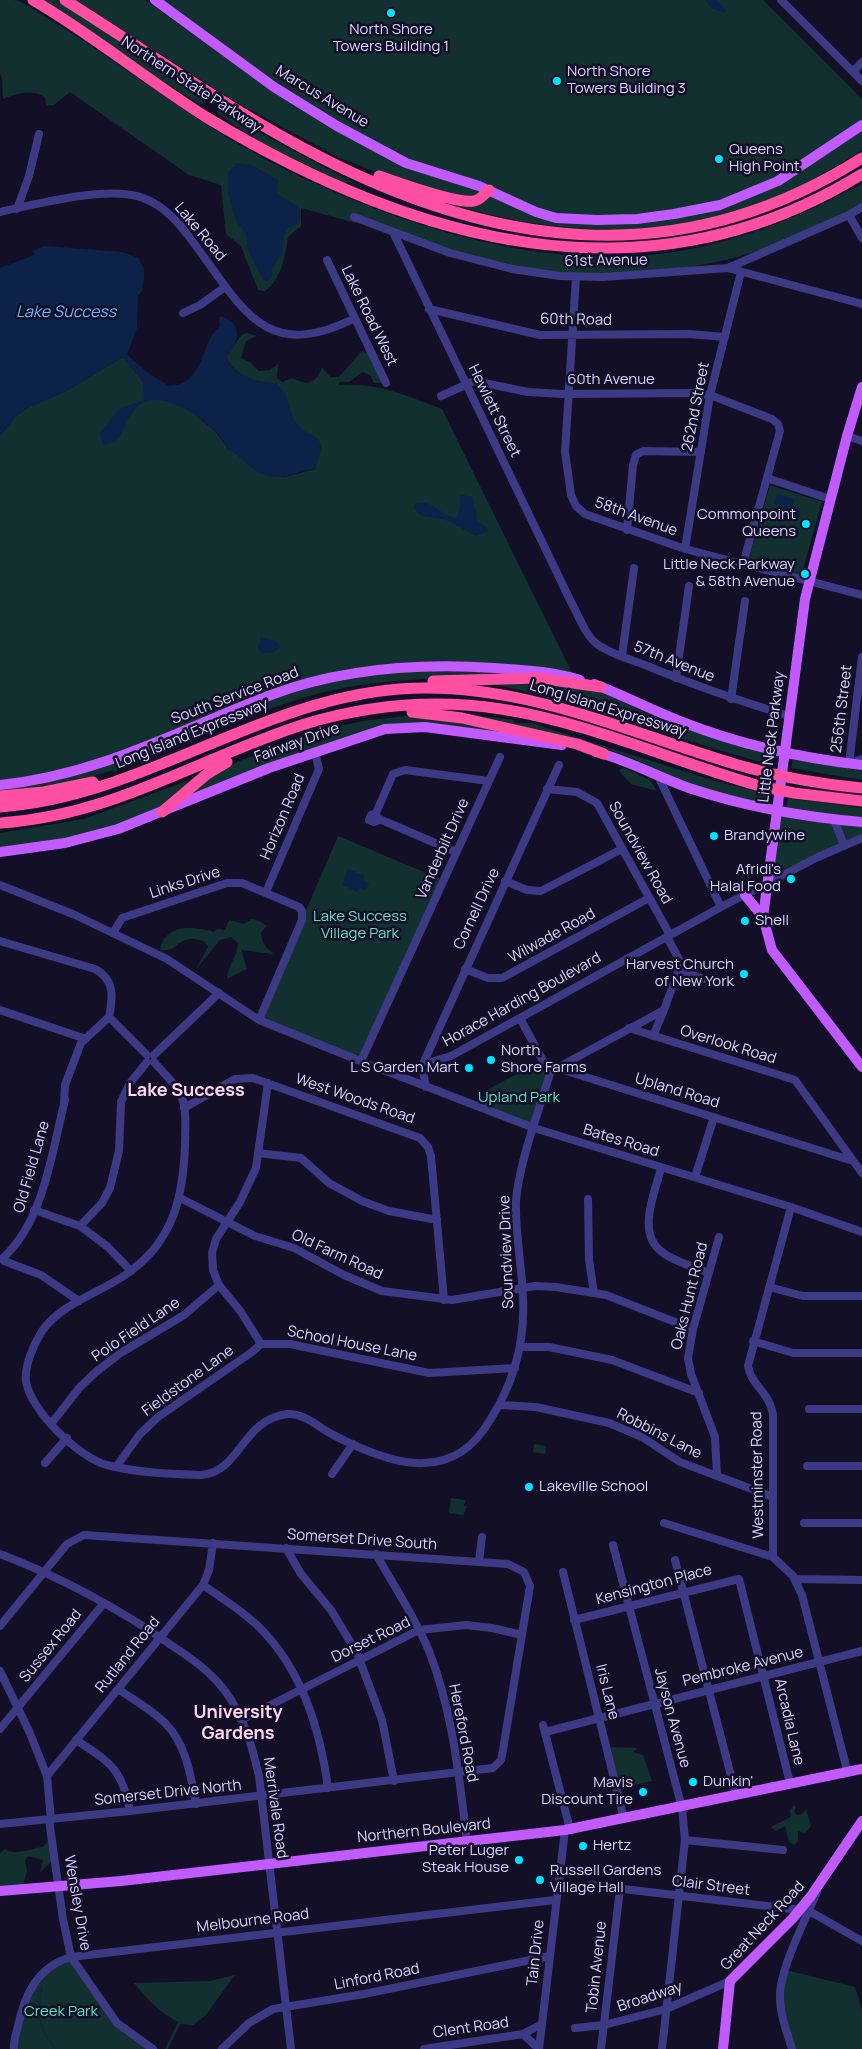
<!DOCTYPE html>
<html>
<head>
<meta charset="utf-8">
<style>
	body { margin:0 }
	canvas { display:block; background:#130f26 }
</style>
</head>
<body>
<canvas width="862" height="2049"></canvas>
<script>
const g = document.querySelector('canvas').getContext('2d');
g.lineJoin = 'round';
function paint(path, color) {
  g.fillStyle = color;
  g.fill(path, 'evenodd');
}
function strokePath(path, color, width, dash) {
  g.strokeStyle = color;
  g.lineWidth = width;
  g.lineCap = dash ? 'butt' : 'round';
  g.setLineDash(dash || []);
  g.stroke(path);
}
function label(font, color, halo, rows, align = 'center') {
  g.font = font + ' Manrope,sans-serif';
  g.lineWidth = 5;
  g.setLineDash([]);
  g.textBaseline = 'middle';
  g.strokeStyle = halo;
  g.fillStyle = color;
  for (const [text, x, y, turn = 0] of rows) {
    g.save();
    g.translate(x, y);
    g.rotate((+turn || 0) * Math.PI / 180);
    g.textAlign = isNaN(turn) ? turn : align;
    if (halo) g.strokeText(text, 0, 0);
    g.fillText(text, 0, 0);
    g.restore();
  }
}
const green = new Path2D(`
	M0,0C4,0 10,0 14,0C22,1 32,9 39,13C80,37 118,65 157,91C192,115 228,140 265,159C384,221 531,271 667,253C737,243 801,217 862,184V204C760,266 637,286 519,268C463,259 409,236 357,217L356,223L301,208V226L288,237C285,257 282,278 265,291L258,290L241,246L226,234L221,185L189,175L70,92L54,105L46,106L45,97C31,89 17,93 3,99L2,78L0,74Z
	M40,0H55L69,8L162,69L204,100L206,103L200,104L154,76Z
	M75,0H145L248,74L338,132L400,164L479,191L481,194L472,199L383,175L338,157L236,102Z
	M155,0H763L862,99V125L778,181L686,212L556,218L420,168L337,126Z
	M217,110L348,180L364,187L349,182L345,183L263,144L218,114Z
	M862,129V150C829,171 795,191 758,205C656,243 544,234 442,201L492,197L567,223L736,203Z
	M246,333L257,336L246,341L241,358L251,363L259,371L270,370L278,364L277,378L282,382L292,378C308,386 316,384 322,367L330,377H339L362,351L371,355L378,354L376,359L381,383H374L370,375L363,372L349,382H340L338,385C380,383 404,395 442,409L574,677L431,664L298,685L108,761L0,784V436L16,416L27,408L66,391L123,357L143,382L149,400C156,399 164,399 172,402C187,406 223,434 227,449L235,452L252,468L278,477H285L315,469L320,443C312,433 304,435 298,426C287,413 289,397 276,383C256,383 235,376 226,357C233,349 237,337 246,333Z
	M770,485L822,502L801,576L748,562Z
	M443,669L484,672L488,675C435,679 381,679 328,691C254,709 186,746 114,772V770L65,784L0,793V789C96,782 173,736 261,703C320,681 380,672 443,669Z
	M539,681L582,688L608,695L650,715L774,755L773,765C679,741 589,706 494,684Z
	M463,714L514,720V723H531L715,781L769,795L768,806L736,799L662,775C632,747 508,725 463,714Z
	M416,715L443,718L520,735L392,725L184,798L227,766L268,750L329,728L370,720Z
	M793,759L862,771V780L791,768Z
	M624,768L650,780L657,791L631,784L620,772V769Z
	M198,777L152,814L94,834L0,850V833L84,819Z
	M788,798L862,808V820L786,810Z
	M780,814L862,825V836L773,874Z
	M338,836L443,880L361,1061L259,1020Z
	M252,919L259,921L267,926L261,932C262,943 265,948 274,954L241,950L247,969L227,979C227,966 238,956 238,943L231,937L220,940L196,969L208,947L204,941C175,933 181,953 160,950C165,923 194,926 214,932L217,929L225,930L229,920L244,924Z
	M541,1061L550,1070L533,1127L480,1107L485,1091Z
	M534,1444L546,1446L545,1454L533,1452Z
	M451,1498L465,1500L464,1506H467L463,1515L449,1513Z
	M607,1747L638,1748L633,1752L643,1755L652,1781L617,1789Z
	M794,1805L796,1807L794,1812L797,1815L802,1814L806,1809L811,1826L805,1833L798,1831V1840L795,1845L789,1842L785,1826L776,1831L771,1827L791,1817L790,1810Z
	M49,1840L52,1861L40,1872L43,1860L28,1856L25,1860L27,1871L22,1888L0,1891V1853L5,1849C14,1857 32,1848 43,1847Z
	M71,1957L107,2010L146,2049H14L33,1983Z
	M786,1970L855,1987L862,2011V2049H792L781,2010Z
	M235,1975L206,2015L193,2025L180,2024L168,2049H165L178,2022C159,2012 147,1999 134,1983L210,1981Z`);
const water = new Path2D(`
	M705,0H717L726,10L724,13L712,8Z
	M236,163L252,165L278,180L277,193C288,203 306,204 299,223L288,228L284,236L282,253L272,269V278L268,281L263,280L248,251L246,234L236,221L228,193V173Z
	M45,246L123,252L138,258L144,269V278L142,291L138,296L137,328L127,355L151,375L169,386C206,385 199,343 220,326L219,318L221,316C244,324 239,342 226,357C234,376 256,383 276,383C279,387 284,391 286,395C290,405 291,419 299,427C305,434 320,434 321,447C321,453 317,463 315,469C291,472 275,486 252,468C243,461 237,453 227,449C222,427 163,387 141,404C127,413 126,430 116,442L103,445L100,433L119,409L144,400L143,382L123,357L66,391L27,408L16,416L0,436V268L32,256L35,254L32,251Z
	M777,494L794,499L792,508L801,511L799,520L781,516L782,506L774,503Z
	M463,495L473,497L474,507L477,510L476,519L488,529L487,532L476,536L444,519L421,516L414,508L415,504C433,498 441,517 457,518L460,509V496Z
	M261,637L277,641L281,647L272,653H261L258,648Z
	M348,869L365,876L363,880L369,883L366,890L360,888L358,892L342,885Z`);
const stream = new Path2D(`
	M42,1987C37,2014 37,2028 56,2049`);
const minor = new Path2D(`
	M781,0L862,81
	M853,72L862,62
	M17,209L29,176L39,134
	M0,212C37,204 108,185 143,198C165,206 180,224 193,242C242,307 264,364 355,318
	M849,215L862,238
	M354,217L450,253L512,269L560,276L603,277L728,268L862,304
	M393,232L571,602C578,614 585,635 597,644C610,654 630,659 645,665C693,685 740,701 789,716
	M327,260L386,383
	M728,268L849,215L862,207
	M576,277L565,452L571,495L576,506L585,514L685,549L862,595
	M429,309L540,335L689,334L725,337
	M183,313L200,305L225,287
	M441,396L474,381L528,392L563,394L696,393L710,395L772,419L778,424L780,431L743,564
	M847,436L862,441
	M767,478L830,499
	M627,530L633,465L636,455L643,451L701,452
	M685,549L710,395L741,272
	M622,656L634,568
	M862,657L849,764L862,759
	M676,678L689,586
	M731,699L745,601
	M658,776L721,907
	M547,789L577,792L597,803L670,935
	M376,813L371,815L369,820L374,822L379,820
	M834,820L844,845
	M456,852L377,818L376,813L393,774L405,770L489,781
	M505,881L527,890L541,891L622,849
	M0,885L75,915L167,959L259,1020L375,1067L411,1068L451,1056L721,907L816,858L862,838
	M266,892L319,769L315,752
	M113,933L122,918L227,883H242L299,907L302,911V920L259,1020
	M0,941L95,969C115,980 113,997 109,1017L81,1043L65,1085L64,1104
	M465,969L488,978H502L649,898
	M680,971L704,979
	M0,1010L83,1038
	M109,1017L147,1055
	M520,1018L543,1061L551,1070
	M629,1028L795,1080L862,1173
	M653,1036L664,1010
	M154,1055L219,993
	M361,1061L500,757
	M154,1062C164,1074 178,1085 183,1101C187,1114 185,1132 185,1146C183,1196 174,1238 132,1270C105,1292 63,1301 42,1331C34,1344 24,1366 26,1381C30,1410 79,1458 107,1465C137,1473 171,1474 201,1475C241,1472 241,1420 287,1414C303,1413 316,1425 328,1432C353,1446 395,1465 424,1463C455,1462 475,1446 490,1420C513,1384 525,1342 523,1299C522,1266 515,1233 516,1201C519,1162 540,1108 551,1070
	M557,1068L664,1010L681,963L667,937
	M381,1069L534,1128L791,1207L862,1232
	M551,1070L557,1068L853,1161
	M268,1083L256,1168L240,1202L216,1239L212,1253L213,1270L219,1285L241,1312L261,1344H290L429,1373L515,1368
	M426,1087L422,1066L559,765
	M184,1108L235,1079L253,1078L420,1138L428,1147L431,1156L444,1300
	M258,1153L301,1158L329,1183L362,1201L389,1211L437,1220
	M661,1168C655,1193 636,1233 662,1252C675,1262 694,1267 709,1273
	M695,1177L714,1117
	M180,1198L255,1236L294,1248L344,1275L382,1291L452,1300L535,1286L556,1287L606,1295L693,1329
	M588,1199L589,1260L594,1293
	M791,1207L748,1366C751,1385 769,1392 773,1414V1557L793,1576L802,1595L847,1770
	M34,1210L80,1226L108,1247L131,1271
	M80,1226L102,1203L110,1188L119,1151L121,1102L130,1083L147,1062
	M3,1258C44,1221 52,1151 65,1100
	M4,1261L41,1275L79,1301
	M769,1287L803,1296H862
	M753,1341L793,1353H862
	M520,1347H549L612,1360L699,1393
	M500,1405L536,1407L609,1423L642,1437L680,1462L773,1497
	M809,1409H862
	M51,1424L80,1387L96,1372L119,1354L184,1315L219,1285
	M45,1463L67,1438
	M807,1466H862
	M116,1467L140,1434L158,1417L252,1352L261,1344
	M332,1474L353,1444
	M717,1476L715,1437L691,1374L688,1358L693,1329L719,1237
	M664,1523L773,1557
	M804,1523H862
	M613,1545L682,1808L685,1840L662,2049
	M286,1548L301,1574L331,1610L357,1653L382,1720L394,1781
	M0,1554C60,1577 118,1608 171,1645C191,1658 211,1672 225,1691C244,1716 252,1746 259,1776L291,2049
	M376,1554C394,1586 415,1617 429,1651C453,1712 459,1777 467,1841
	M675,1560L736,1795
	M479,1562L482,1537
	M563,1572L624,1819
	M795,1579L862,1580
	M203,1585C223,1599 244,1612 261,1629C303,1672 320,1730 328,1788
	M574,1620L739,1579L790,1783
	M0,1626L67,1544L84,1535L508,1564L524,1572L530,1586L503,1750L501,1760L493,1768L130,1811L0,1824
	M0,1671L29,1731L47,1776L51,1820
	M118,1689C134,1700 152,1710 166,1724C186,1744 191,1777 196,1804
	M241,1720L419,1630L466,1625L492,1628L522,1635
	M543,1725L570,1829
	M0,1729L104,1603
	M545,1732L862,1651
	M76,1740C111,1763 122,1769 130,1811
	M47,1776L203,1585L209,1570L213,1543
	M49,1820L63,1919L71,1957L117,2023L153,2049
	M685,1840L783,1850
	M590,1885L809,1911L862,1941
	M575,2028L604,2025L666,2009L730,1981
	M523,2034L539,2049
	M14,2049C13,2042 16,2034 18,2026C25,1994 37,1967 71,1957L555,1900
	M222,2049L249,2023L273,2009L364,1994L550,1956
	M424,2049L523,2034L542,2024
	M539,2049L565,1830
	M601,2049L620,1889
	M792,2049C787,2032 780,2015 780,1997C779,1971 806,1918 817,1892`);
const major = new Path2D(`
	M155,0L274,87L337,126L406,163L479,186L536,212L556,218L597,220L637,219L674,214L720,205L778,181L862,125
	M862,387L847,436L805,599L763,917L772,950L862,1067
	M594,684C625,696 654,711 685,723C741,745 802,758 862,765
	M596,752C628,760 658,777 689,788C746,807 803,817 862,822
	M0,785C100,775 179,730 271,695C343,668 418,663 494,668C523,670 552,671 580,680
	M0,852L65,843L118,829L269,768L385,729L425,727L562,745
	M745,895L763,917
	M0,1891L121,1881L565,1830L862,1769
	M723,2049L730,1981L793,1918L811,1896L862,1821`);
const highway = new Path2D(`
	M33,0C93,35 147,80 206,117C411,241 644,309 862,174
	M65,0C151,54 235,114 326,160C506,251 686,270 862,158
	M379,176C399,183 456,204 474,201C480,200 485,194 489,190
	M433,681L539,678L601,687
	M412,712L462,718L577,744L604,754
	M0,796L44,792L93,782
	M0,807C142,797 255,701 399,689C519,680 626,732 738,765C779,777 820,784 862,788
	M162,812L207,774L227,762
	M0,823C116,815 198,758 305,724C368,705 436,699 501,709C588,722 675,762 760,786L794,793L862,801`);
const markers = [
	[391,13,5,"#00e5ff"],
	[557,81,5,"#00e5ff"],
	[719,159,5,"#00e5ff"],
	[806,524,5,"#00e5ff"],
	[805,574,5,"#00e5ff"],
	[714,836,5,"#00e5ff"],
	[791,879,5,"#00e5ff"],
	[745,921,5,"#00e5ff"],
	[744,974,5,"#00e5ff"],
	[491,1060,5,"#00e5ff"],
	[469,1068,5,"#00e5ff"],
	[529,1487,5,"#00e5ff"],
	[693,1782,5,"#00e5ff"],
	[643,1792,5,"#00e5ff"],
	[583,1846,5,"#00e5ff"],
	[519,1860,5,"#00e5ff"],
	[540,1880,5,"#00e5ff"]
];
const poiNames = [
	["North Shore",391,30,"center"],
	["Towers Building 1",391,47,"center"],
	["North Shore",567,72],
	["Towers Building 3",567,89],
	["Queens",729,150],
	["High Point",729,167],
	["Commonpoint",796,515,"right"],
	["Queens",796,532,"right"],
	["Little Neck Parkway",795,565,"right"],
	["& 58th Avenue",795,582,"right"],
	["Brandywine",724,836],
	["Afridi's",781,870,"right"],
	["Halal Food",781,887,"right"],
	["Shell",755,921],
	["Harvest Church",734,965,"right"],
	["of New York",734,982,"right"],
	["North",501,1051],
	["Shore Farms",501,1068],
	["L S Garden Mart",459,1068,"right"],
	["Lakeville School",539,1487],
	["Dunkin'",703,1782],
	["Mavis",633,1783,"right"],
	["Discount Tire",633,1800,"right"],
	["Hertz",593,1846],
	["Peter Luger",509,1851,"right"],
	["Steak House",509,1868,"right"],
	["Russell Gardens",550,1871],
	["Village Hall",550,1888]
];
const streetNames = [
	["Northern State Parkway",191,85,33],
	["Marcus Avenue",322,97,31],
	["Lake Road",200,232,50],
	["61st Avenue",606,261,-1],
	["Lake Road West",369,316,64],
	["60th Road",576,320,1],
	["60th Avenue",611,380],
	["262nd Street",696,407,-79],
	["Hewlett Street",494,411,64],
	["58th Avenue",636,517,20],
	["57th Avenue",674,662,22],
	["South Service Road",235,696,-21],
	["Long Island Expressway",608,709,17],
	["256th Street",842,709,-83],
	["Long Island Expressway",192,734,-22],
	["Little Neck Parkway",772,737,-83],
	["Fairway Drive",297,743,-20],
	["Horizon Road",283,817,-67],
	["Vanderbilt Drive",443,849,-66],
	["Soundview Road",640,853,61],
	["Links Drive",185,883,-18],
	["Cornell Drive",477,909,-65],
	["Wilwade Road",552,936,-29],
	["Horace Harding Boulevard",522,1000,-29],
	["Overlook Road",728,1045,17],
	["Upland Road",677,1091,17],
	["West Woods Road",355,1099,19],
	["Bates Road",621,1141,17],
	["Old Field Lane",32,1167,-74],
	["Soundview Drive",507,1252,-92],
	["Old Farm Road",337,1255,25],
	["Oaks Hunt Road",690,1296,-76],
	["Polo Field Lane",136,1330,-34],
	["School House Lane",352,1344,11],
	["Fieldstone Lane",188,1381,-36],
	["Robbins Lane",659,1434,27],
	["Westminster Road",758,1475,-91],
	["Somerset Drive South",362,1540,4],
	["Kensington Place",654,1585,-15],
	["Dorset Road",371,1640,-26],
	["Sussex Road",51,1646,-51],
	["Rutland Road",128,1655,-51],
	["Pembroke Avenue",743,1667,-14],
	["Iris Lane",607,1692,76],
	["Jayson Avenue",672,1718,75],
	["Arcadia Lane",789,1722,77],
	["Hereford Road",463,1733,79],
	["Somerset Drive North",168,1793,-6],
	["Merrivale Road",275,1808,82],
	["Northern Boulevard",424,1831,-6],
	["Clair Street",711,1886,7],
	["Wensley Drive",77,1903,80],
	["Melbourne Road",253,1921,-7],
	["Great Neck Road",763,1926,-47],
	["Tain Drive",536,1953,-84],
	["Tobin Avenue",597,1967,-84],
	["Linford Road",377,1977,-11],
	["Broadway",650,1997,-18],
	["Clent Road",471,2028,-8]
];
const parkNames = [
	["Lake Success",360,917],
	["Village Park",360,934],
	["Upland Park",519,1098],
	["Creek Park",61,2012]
];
const waterNames = [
	["Lake Success",66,313]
];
const quarterNames = [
	["Lake Success",186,1091],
	["University",238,1713],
	["Gardens",238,1734]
];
paint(green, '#12302f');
paint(water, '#0c2248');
strokePath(stream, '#0c2248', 1);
strokePath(minor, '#3d3a85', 8);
strokePath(major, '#c25bff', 10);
strokePath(highway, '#ff4fa3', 11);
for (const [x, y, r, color] of markers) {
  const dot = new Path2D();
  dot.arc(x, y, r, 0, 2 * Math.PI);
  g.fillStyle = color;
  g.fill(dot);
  strokePath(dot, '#130f26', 2);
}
label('15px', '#d9d4ff', '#130f26', poiNames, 'left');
label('15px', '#d9d4ff', '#130f26', streetNames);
label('15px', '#5fe0c0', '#130f26', parkNames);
label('italic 16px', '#62b6ff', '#130f26', waterNames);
label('bold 18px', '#ffd6f0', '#130f26', quarterNames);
</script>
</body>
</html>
